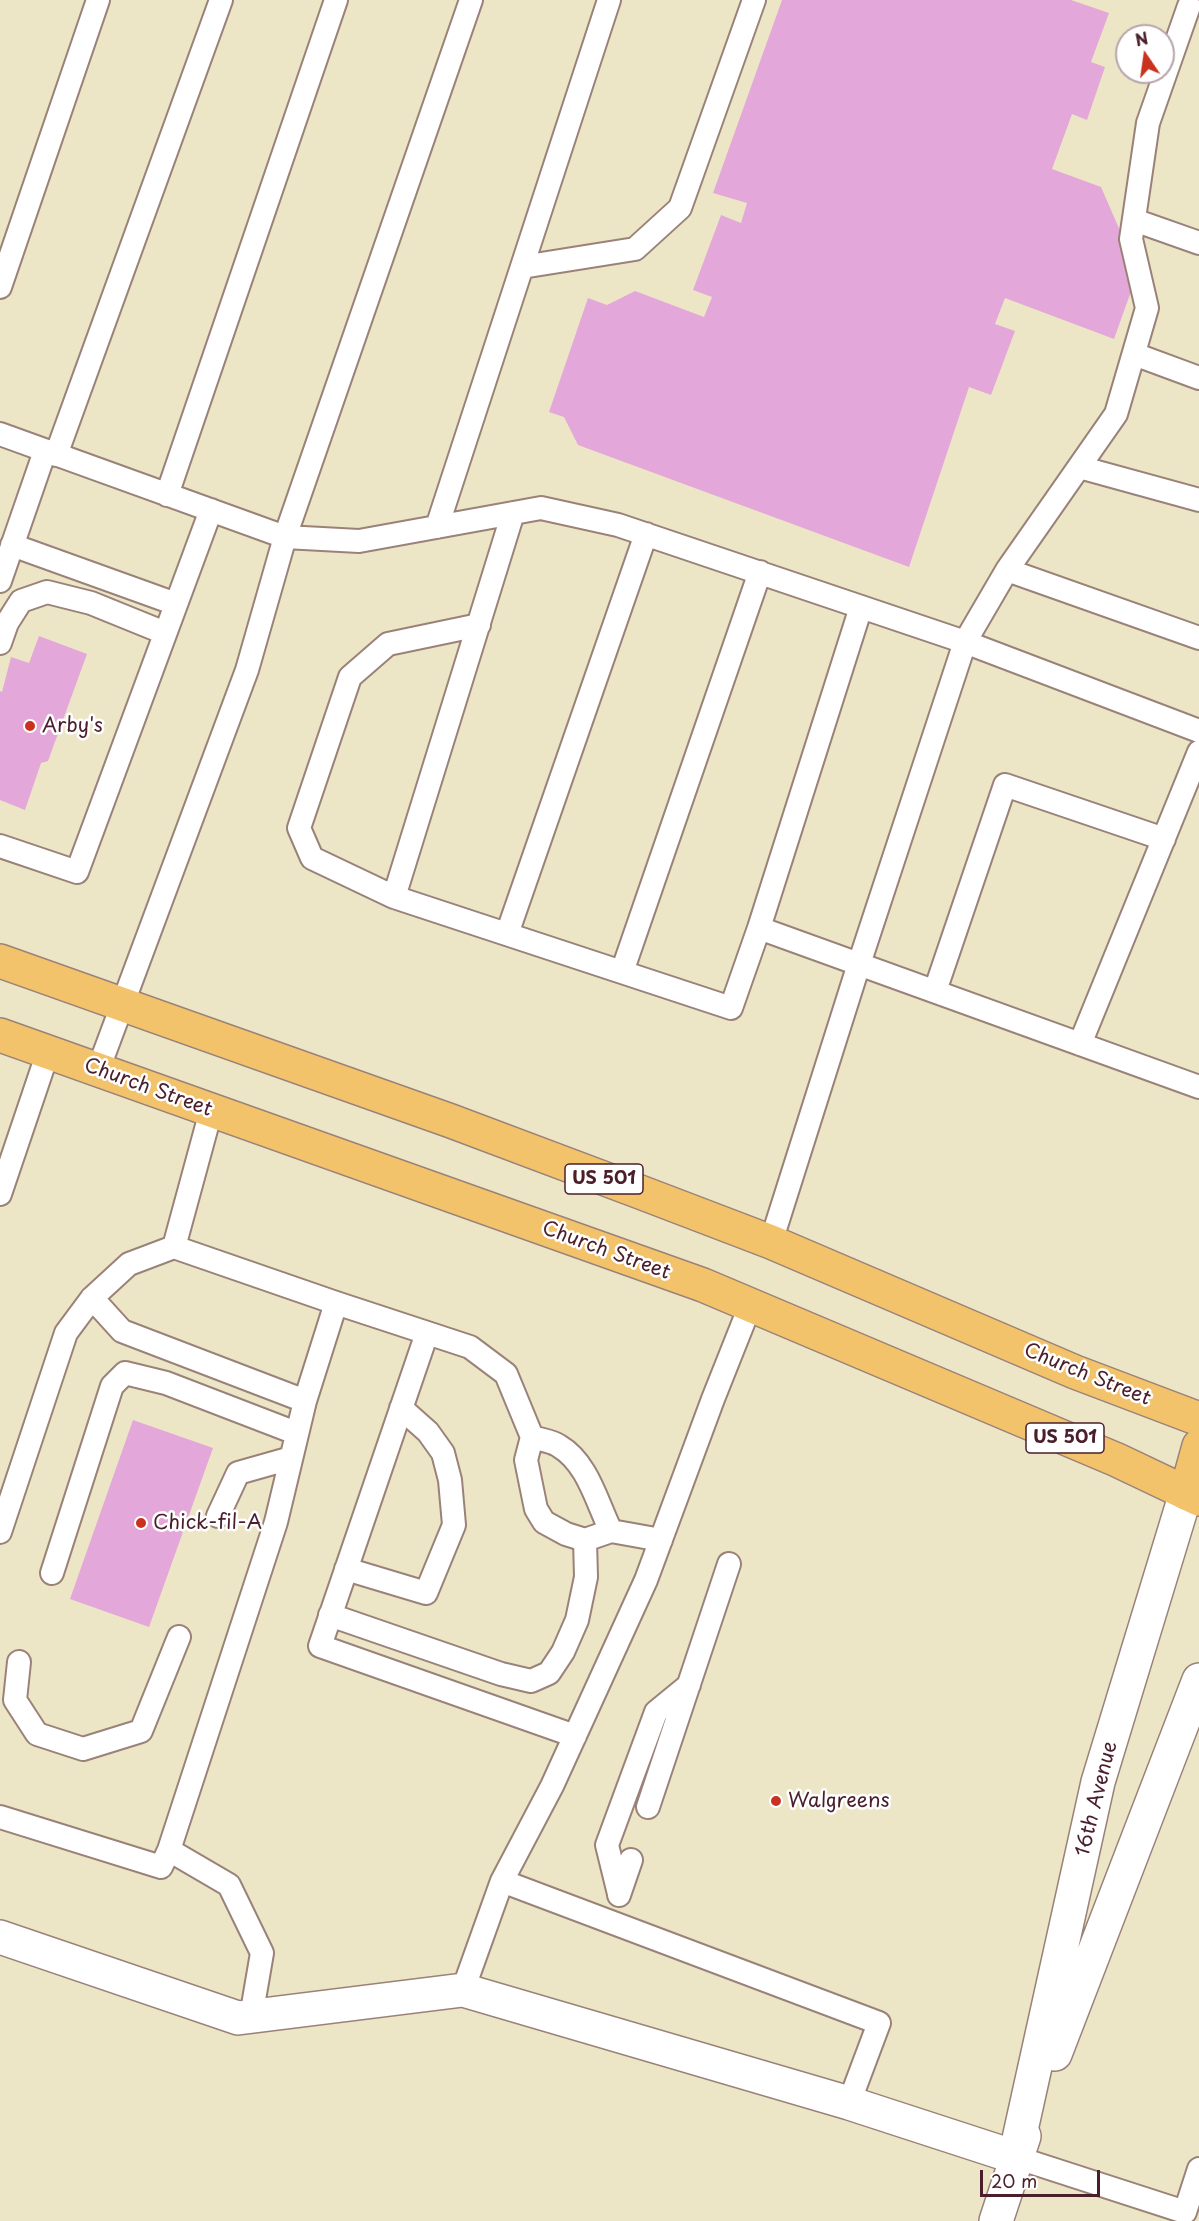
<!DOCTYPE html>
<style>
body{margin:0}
#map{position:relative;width:1199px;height:2221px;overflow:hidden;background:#ece6c7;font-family:"Playpen Sans",sans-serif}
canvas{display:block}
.north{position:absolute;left:1115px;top:24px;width:60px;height:60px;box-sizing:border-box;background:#fff;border:2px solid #b7a5aa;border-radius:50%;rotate:347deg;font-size:16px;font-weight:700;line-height:24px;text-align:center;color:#4a1f2b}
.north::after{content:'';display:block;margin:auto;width:21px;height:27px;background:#c8321e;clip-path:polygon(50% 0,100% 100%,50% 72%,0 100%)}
.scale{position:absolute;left:980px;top:2170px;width:120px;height:27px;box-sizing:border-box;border:3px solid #4a1f2b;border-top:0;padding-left:8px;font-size:18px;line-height:21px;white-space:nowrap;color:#4a1f2b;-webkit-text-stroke:4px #fff;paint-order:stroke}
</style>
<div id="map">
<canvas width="1199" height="2221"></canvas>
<div class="north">N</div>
<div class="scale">20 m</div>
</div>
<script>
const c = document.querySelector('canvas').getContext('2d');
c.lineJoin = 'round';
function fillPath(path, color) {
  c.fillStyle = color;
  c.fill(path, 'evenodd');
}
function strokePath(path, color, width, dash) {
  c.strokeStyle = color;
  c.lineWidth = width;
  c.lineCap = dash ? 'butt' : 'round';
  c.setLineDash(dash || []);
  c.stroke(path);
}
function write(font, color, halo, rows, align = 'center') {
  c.font = font + ' "Playpen Sans",sans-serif';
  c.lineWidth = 5;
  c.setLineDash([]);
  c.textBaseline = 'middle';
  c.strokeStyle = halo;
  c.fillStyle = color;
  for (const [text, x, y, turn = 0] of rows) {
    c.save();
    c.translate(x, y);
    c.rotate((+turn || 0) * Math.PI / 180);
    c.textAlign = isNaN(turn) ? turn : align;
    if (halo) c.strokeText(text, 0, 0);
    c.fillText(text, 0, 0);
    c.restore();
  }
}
fillPath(new Path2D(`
 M 782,0 L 1071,0 L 1109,13 L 1091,62 L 1105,67 L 1087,120 L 1072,114 L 1052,169 L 1101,187 L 1138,272 L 1114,339 L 1005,298 L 995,324 L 1015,331 L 991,395 L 969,387 L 909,567 L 578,445 L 564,417 L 549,412 L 588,298 L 607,305 L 635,291 L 704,317 L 712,297 L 693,290 L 721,215 L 741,223 L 747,203 L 713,193 Z
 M 39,636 L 87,654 L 48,761 L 41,763 L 25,810 L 0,800 L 0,691 L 2,692 L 11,657 L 29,663 Z
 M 133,1420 L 213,1448 L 149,1627 L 70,1599 Z`), '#e3a8d9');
const service = new Path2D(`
 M 1134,220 L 1199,243
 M 522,267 L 635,249 L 680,208 L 754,0
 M 0,287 L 98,0
 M 1134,354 L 1199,378
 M 0,434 L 285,537 L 359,541 L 541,508 L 618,525 L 965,642 L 1199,731
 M 56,455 L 221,0
 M 1079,467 L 1199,500
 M 167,495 L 336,0
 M 513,513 L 394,897 L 731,1008 L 759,928 L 1199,1087
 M 437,527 L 609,0
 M 12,545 L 176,604
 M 1007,570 L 1199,638
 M 0,581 L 45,451
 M 0,643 L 7,623 L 21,601 L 47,592 L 91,603 L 165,633
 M 0,846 L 77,872 L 211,510
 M 394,897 L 312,858 L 299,828 L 350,677 L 388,644 L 479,625
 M 759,928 L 861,607
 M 507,934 L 646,534
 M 622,972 L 760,572
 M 935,991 L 1005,785 L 1164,839
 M 1080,1044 L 1199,752
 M 98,1070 L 247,670 L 285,537 L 471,0
 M 0,1194 L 48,1052
 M 771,1242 L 859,964 L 965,642 L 1007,570 L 1116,414 L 1147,308 L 1131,239 L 1148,123 L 1189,6
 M 174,1247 L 336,1303 L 470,1347 L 506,1374 L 532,1437 L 526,1460 L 536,1509 L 544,1522 L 566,1534 L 585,1540 L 611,1531 C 597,1503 588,1463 559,1446 C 552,1441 541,1440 532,1437
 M 92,1298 L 122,1331 L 305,1401
 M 427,1333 L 320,1646 L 575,1736
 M 218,1516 L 238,1473 L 291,1458
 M 611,1531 L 661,1540
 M 0,1532 L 66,1333 L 92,1298 L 129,1264 L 174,1247 L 211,1111
 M 346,1569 L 426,1593 L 454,1525 L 450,1480 L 443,1453 L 428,1432 L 401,1408
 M 52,1573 L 112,1386 L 125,1373 L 166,1383 L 296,1433
 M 330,1615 L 501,1674 L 531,1681 L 549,1673 L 563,1652 L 577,1620 L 586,1577 L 585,1540
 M 19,1662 L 15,1700 L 37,1734 L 83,1749 L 141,1731 L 179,1637
 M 648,1807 L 729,1564
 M 0,1817 L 161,1867 L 169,1850 L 276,1522 L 305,1401 L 336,1303
 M 169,1850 L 229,1885 L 262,1953 L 251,2017
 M 502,1881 L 879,2023 L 849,2103
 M 619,1894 L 607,1845 L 656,1712 L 689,1685
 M 619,1895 L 631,1860
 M 463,1990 L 502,1881 L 552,1786 L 646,1580 L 713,1399 L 750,1306
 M 1015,2157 L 1185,2212 L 1199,2169`);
const minor = new Path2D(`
 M 0,1937 L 238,2018 L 463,1990 L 849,2103 L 1015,2157`);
const tertiary = new Path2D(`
 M 1055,2054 L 1199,1680
 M 1015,2157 L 1098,1782 L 1186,1493
 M 996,2221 L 1024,2136`);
const primary = new Path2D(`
 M 1186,1493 L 1199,1446`);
const trunk = new Path2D(`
 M 0,961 L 451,1121 L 640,1192 L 771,1242 L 1075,1372 L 1199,1419
 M 0,1035 L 703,1285 L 1117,1460 L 1199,1499`);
strokePath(service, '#9b8279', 26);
strokePath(minor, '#9b8279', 36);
strokePath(tertiary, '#9b8279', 36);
strokePath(primary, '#9b8279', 36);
strokePath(trunk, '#9b8279', 36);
strokePath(service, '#fff', 22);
strokePath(minor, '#fff', 33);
strokePath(tertiary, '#fff', 33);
strokePath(primary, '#f2c36a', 33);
strokePath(trunk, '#f2c36a', 33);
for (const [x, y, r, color] of [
 [30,726,6,"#c8321e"],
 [141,1523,6,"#c8321e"],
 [776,1801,6,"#c8321e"]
]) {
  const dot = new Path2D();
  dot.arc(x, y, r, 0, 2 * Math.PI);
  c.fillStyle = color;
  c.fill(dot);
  strokePath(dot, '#fff', 2);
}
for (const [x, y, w] of [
 [604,1179,78],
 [1065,1438,78]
]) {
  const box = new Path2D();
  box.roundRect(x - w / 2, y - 15, w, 30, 4.5);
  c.fillStyle = '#fff';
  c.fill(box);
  strokePath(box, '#4a1f2b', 1.5);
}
write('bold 18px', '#4a1f2b', null, [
 ["US 501",604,1179],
 ["US 501",1065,1438]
]);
write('20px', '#4a1f2b', '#fff', [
 ["Arby's",42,726],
 ["Chick-fil-A",153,1523],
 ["Walgreens",788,1801]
], 'left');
write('20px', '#4a1f2b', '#fff', [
 ["Church Street",148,1088,20],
 ["Church Street",606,1251,20],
 ["Church Street",1087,1375,22],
 ["16th Avenue",1097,1799,-76]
]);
</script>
